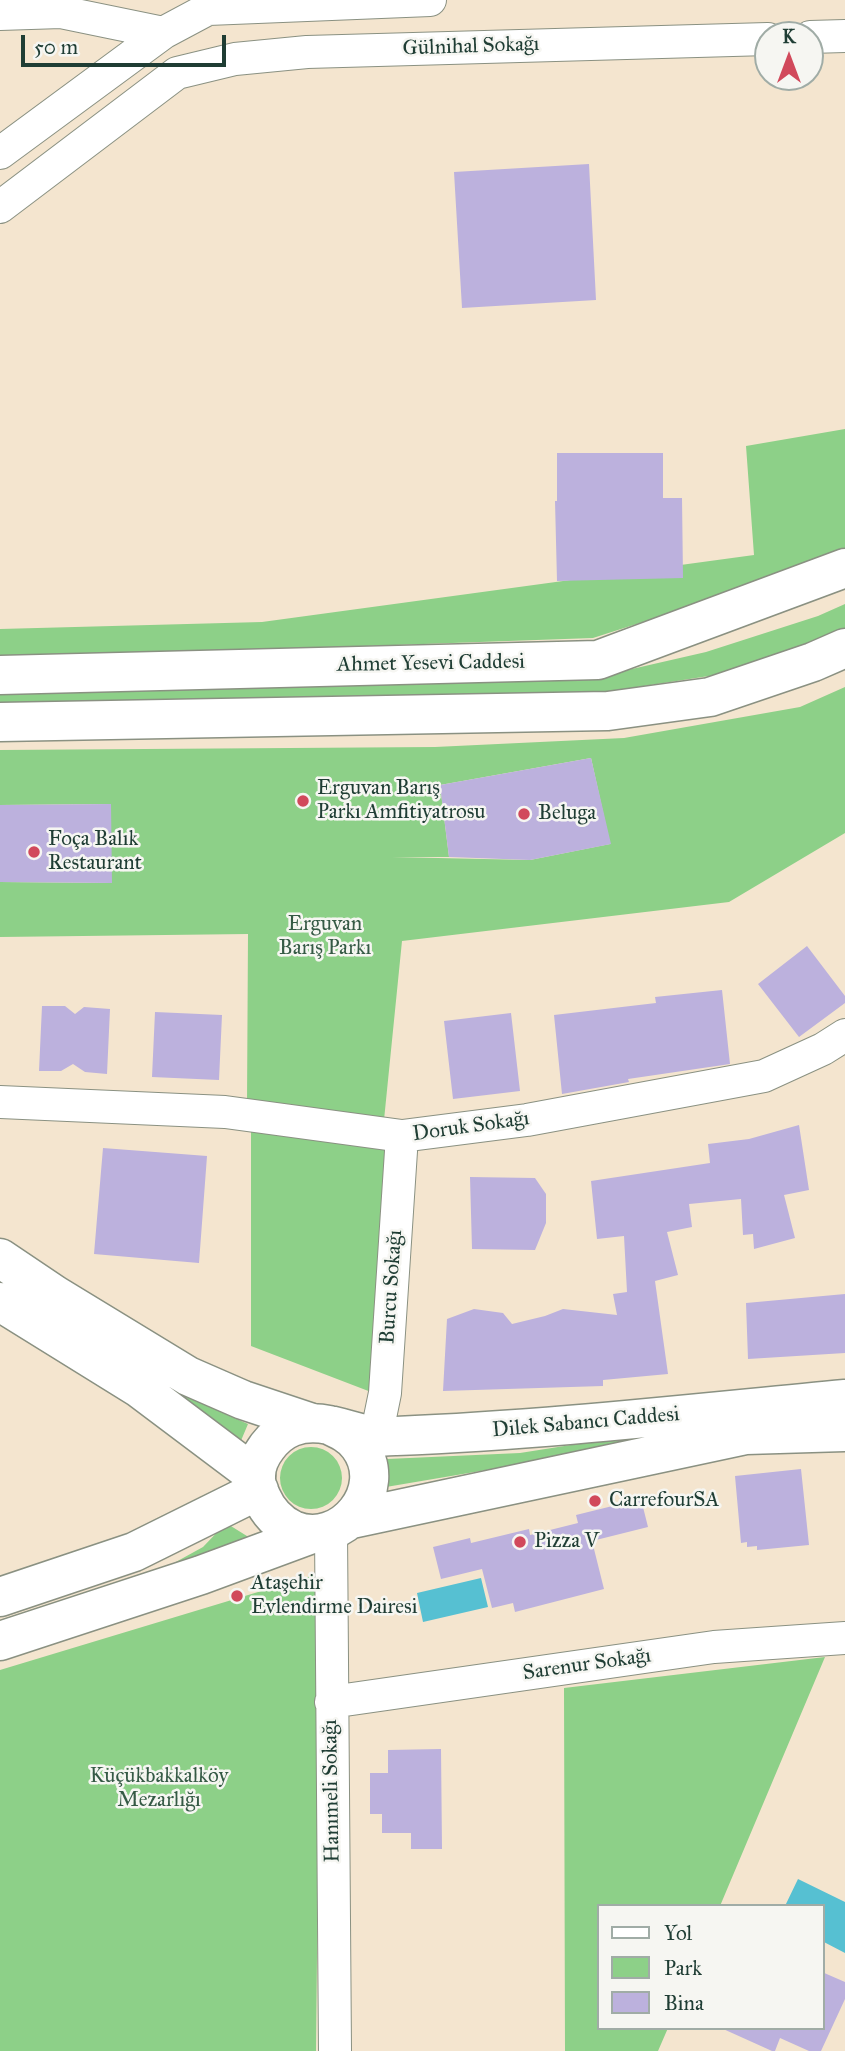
<!DOCTYPE html>
<meta charset="utf-8">
<style>
body{margin:0}
#map{position:relative;width:845px;height:2051px;overflow:hidden;background:#f4e5cf;font-family:"IM FELL Great Primer",serif}
canvas{display:block}
.legend{position:absolute;left:597px;top:1904px;width:228px;height:126px;box-sizing:border-box;background:#f6f6f2;border:2px solid #a0aca6;margin:0;padding:9px 12px;list-style:none;font-size:21px;color:#1f3d34}
.legend li{display:flex;align-items:center;gap:14px;height:35px}
.legend b{width:35px;border:2px solid #a0aca6}
.north{position:absolute;left:754px;top:21px;width:70px;height:70px;box-sizing:border-box;background:#f6f6f2;border:2px solid #a0aca6;border-radius:50%;rotate:0deg;font-size:19px;font-weight:700;line-height:28px;text-align:center;color:#1f3d34}
.north::after{content:'';display:block;margin:auto;width:24px;height:32px;background:#d1495b;clip-path:polygon(50% 0,100% 100%,50% 72%,0 100%)}
.scale{position:absolute;left:21px;top:35px;width:205px;height:32px;box-sizing:border-box;border:4px solid #1f3d34;border-top:0;padding-left:9px;font-size:21px;line-height:24px;white-space:nowrap;color:#1f3d34;-webkit-text-stroke:5px #f6f6f2;paint-order:stroke}
</style>
<div id="map">
<canvas width="845" height="2051"></canvas>
<ul class="legend">
<li><b style="height:9px;background:#fff"></b>Yol</li>
<li><b style="height:19px;background:#8dd088"></b>Park</li>
<li><b style="height:19px;background:#bcb1dd"></b>Bina</li>
</ul>
<div class="north">K</div>
<div class="scale">50 m</div>
</div>
<script>
const c = document.querySelector('canvas').getContext('2d');
c.lineJoin = 'round';
function fillPath(path, color) {
  c.fillStyle = color;
  c.fill(path, 'evenodd');
}
function strokePath(path, color, width, dash) {
  c.strokeStyle = color;
  c.lineWidth = width;
  c.lineCap = dash ? 'butt' : 'round';
  c.setLineDash(dash || []);
  c.stroke(path);
}
function write(font, color, halo, rows, align = 'center') {
  c.font = font + ' "IM FELL Great Primer",serif';
  c.lineWidth = 5;
  c.setLineDash([]);
  c.textBaseline = 'middle';
  c.strokeStyle = halo;
  c.fillStyle = color;
  for (const [text, x, y, turn = 0] of rows) {
    c.save();
    c.translate(x, y);
    c.rotate((+turn || 0) * Math.PI / 180);
    c.textAlign = isNaN(turn) ? turn : align;
    if (halo) c.strokeText(text, 0, 0);
    c.fillText(text, 0, 0);
    c.restore();
  }
}
fillPath(new Path2D(`
 M 845,429 L 845,557 L 593,638 L 0,659 L 0,629 L 262,622 L 754,555 L 746,446 Z
 M 845,604 L 845,631 L 722,674 L 605,692 L 0,706 L 0,689 L 597,677 L 706,652 L 818,616 Z
 M 845,687 L 845,833 L 729,902 L 402,941 L 384,1120 L 247,1103 L 248,934 L 0,937 L 0,882 L 111,883 L 111,804 L 0,805 L 0,750 L 435,747 L 624,738 L 800,707 ZM 591,758 L 610,844 L 530,860 L 392,857 L 449,857 L 440,785 Z
 M 251,1127 L 395,1141 L 371,1392 L 251,1346 Z
 M 0,1276 C 79,1330 160,1387 248,1424 L 240,1443 L 0,1289 Z
 M 723,1421 L 723,1430 L 386,1487 L 387,1459 L 520,1453 Z
 M280 1478a31 31 0 1 1 62 0a31 31 0 1 1-62 0Z
 M 226,1523 L 263,1546 L 0,1629 L 0,1620 L 174,1563 L 203,1547 Z
 M 321,1573 L 316,2051 L 0,2051 L 0,1670 Z
 M 825,1657 L 720,1906 L 598,1906 L 598,2028 L 668,2028 L 658,2051 L 565,2051 L 564,1688 Z`), '#8dd088');
fillPath(new Path2D(`
 M 481,1578 L 488,1607 L 423,1622 L 417,1593 Z
 M 798,1879 L 845,1902 L 845,1953 L 822,1941 L 822,1906 L 785,1906 Z`), '#56c0d2');
fillPath(new Path2D(`
 M 589,164 L 596,300 L 462,308 L 454,172 Z
 M 557,453 L 663,453 L 663,498 L 682,498 L 683,578 L 557,581 L 555,501 L 557,501 Z
 M 591,758 L 611,844 L 530,860 L 449,857 L 440,785 Z
 M 111,804 L 112,883 L 0,882 L 0,805 Z
 M 807,946 L 845,996 L 845,1003 L 799,1037 L 758,984 Z
 M 722,990 L 730,1064 L 628,1079 L 629,1082 L 562,1094 L 554,1015 L 656,1003 L 655,997 Z
 M 42,1006 L 65,1006 L 75,1014 L 84,1007 L 110,1009 L 107,1074 L 85,1072 L 73,1064 L 61,1071 L 39,1071 Z
 M 155,1012 L 222,1015 L 219,1080 L 152,1077 Z
 M 511,1013 L 520,1091 L 453,1099 L 444,1021 Z
 M 799,1125 L 809,1190 L 784,1195 L 795,1238 L 754,1249 L 753,1234 L 743,1235 L 741,1199 L 689,1204 L 692,1227 L 667,1232 L 678,1275 L 655,1281 L 668,1374 L 603,1380 L 603,1386 L 443,1391 L 447,1319 L 474,1309 L 503,1313 L 512,1324 L 545,1316 L 563,1309 L 617,1315 L 613,1294 L 627,1292 L 624,1236 L 597,1239 L 591,1181 L 710,1163 L 708,1144 L 749,1139 Z
 M 103,1148 L 207,1156 L 199,1263 L 94,1254 Z
 M 470,1177 L 535,1178 L 546,1194 L 546,1223 L 535,1250 L 472,1249 Z
 M 845,1294 L 845,1353 L 748,1359 L 746,1303 Z
 M 801,1469 L 809,1545 L 757,1550 L 757,1546 L 747,1547 L 747,1542 L 741,1543 L 735,1476 Z
 M 641,1499 L 648,1527 L 592,1541 L 604,1589 L 515,1612 L 513,1603 L 492,1608 L 482,1569 L 441,1579 L 433,1547 L 470,1538 L 471,1543 L 529,1529 L 530,1535 L 578,1523 L 576,1515 Z
 M 441,1749 L 442,1849 L 411,1849 L 411,1833 L 382,1833 L 382,1814 L 370,1814 L 370,1773 L 388,1773 L 388,1750 Z
 M 822,1972 L 845,1982 L 845,1999 L 821,2051 L 809,2051 L 780,2038 L 775,2051 L 772,2051 L 721,2028 L 822,2028 Z`), '#bcb1dd');
const minor = new Path2D(`
 M 0,14 L 61,12 L 163,33
 M 810,37 L 845,36
 M 0,153 L 163,33 L 208,9 L 430,0
 M 0,207 L 177,73 L 235,59 L 307,52 L 768,39
 M 0,1102 L 225,1112 L 402,1136 L 527,1120 L 764,1076 L 823,1049 L 845,1035
 M 376,1437 L 385,1393 L 402,1136
 M 331,1531 L 335,2051
 M 331,1702 L 714,1647 L 845,1638`);
const tertiary = new Path2D(`
 M 0,1258 L 55,1295 L 188,1376 L 243,1400 L 309,1422
 M 0,1302 L 139,1388 L 256,1476`);
const secondary = new Path2D(`
 M 329,1425 C 340,1430 351,1435 359,1446 C 391,1489 342,1550 293,1530 C 278,1523 268,1512 261,1496 C 259,1491 255,1482 256,1476 C 256,1456 274,1434 292,1427 C 320,1416 347,1432 375,1436 C 381,1437 389,1436 396,1436 C 546,1430 695,1413 845,1399
 M 352,1519 L 746,1435 L 845,1432
 M 0,1597 L 134,1552 L 259,1490
 M 0,1641 L 201,1575 L 312,1534`);
const primary = new Path2D(`
 M 0,675 L 598,660 L 845,568
 M 0,722 L 608,711 L 710,697 L 813,662 L 845,648`);
strokePath(minor, '#8a9182', 34);
strokePath(tertiary, '#8a9182', 41);
strokePath(secondary, '#8a9182', 41);
strokePath(primary, '#8a9182', 41);
strokePath(minor, '#fff', 32);
strokePath(tertiary, '#fff', 38);
strokePath(secondary, '#fff', 38);
strokePath(primary, '#fff', 38);
for (const [x, y, r, color] of [
 [303,801,7,"#d1495b"],
 [524,814,7,"#d1495b"],
 [34,852,7,"#d1495b"],
 [595,1501,7,"#d1495b"],
 [520,1542,7,"#d1495b"],
 [237,1596,7,"#d1495b"]
]) {
  const dot = new Path2D();
  dot.arc(x, y, r, 0, 2 * Math.PI);
  c.fillStyle = color;
  c.fill(dot);
  strokePath(dot, '#f6f6f2', 2.5);
}
write('21px', '#1f3d34', '#f6f6f2', [
 ["Gülnihal Sokağı",471,47,-2],
 ["Ahmet Yesevi Caddesi",431,664,-1],
 ["Doruk Sokağı",471,1127,-8],
 ["Burcu Sokağı",392,1287,-86],
 ["Dilek Sabancı Caddesi",586,1423,-5],
 ["Sarenur Sokağı",587,1665,-8],
 ["Hanımeli Sokağı",332,1791,-91]
]);
write('21px', '#1f3d34', '#f6f6f2', [
 ["Erguvan Barış",317,789],
 ["Parkı Amfitiyatrosu",317,813],
 ["Beluga",538,814],
 ["Foça Balık",48,840],
 ["Restaurant",48,864],
 ["CarrefourSA",609,1501],
 ["Pizza V",534,1542],
 ["Ataşehir",251,1584],
 ["Evlendirme Dairesi",251,1608]
], 'left');
write('21px', '#355a45', '#f6f6f2', [
 ["Erguvan",325,925],
 ["Barış Parkı",325,949],
 ["Küçükbakkalköy",159,1777],
 ["Mezarlığı",159,1801]
]);
</script>
